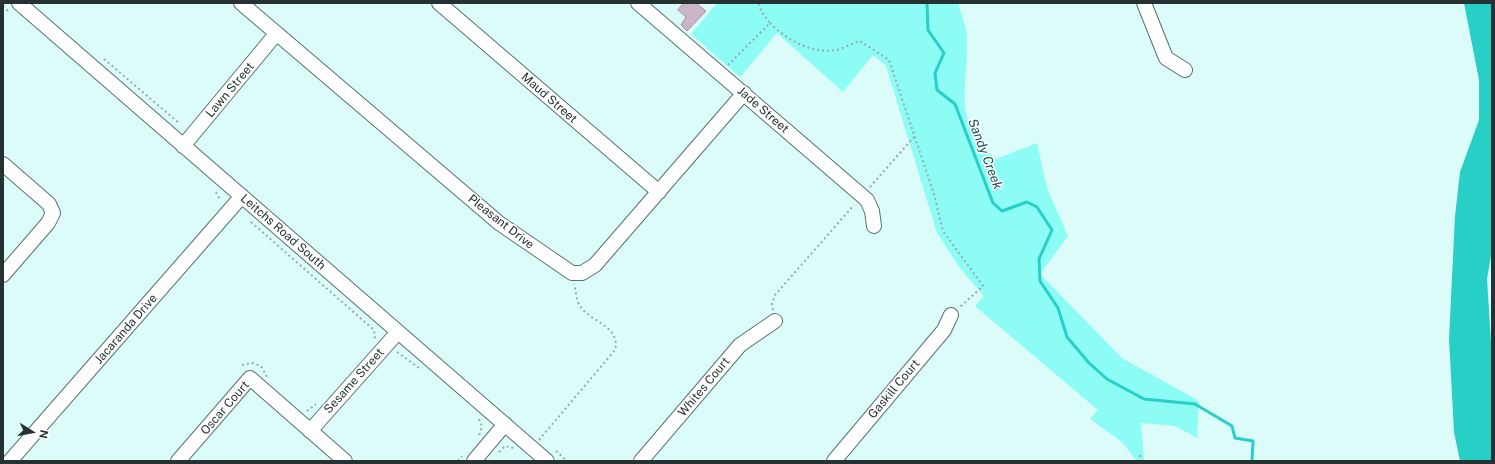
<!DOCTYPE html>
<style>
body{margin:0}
#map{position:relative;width:1495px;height:464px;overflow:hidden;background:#dcfcf9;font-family:"Public Sans",sans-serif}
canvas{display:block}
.frame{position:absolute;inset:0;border:4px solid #253231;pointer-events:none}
.north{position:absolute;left:12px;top:412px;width:40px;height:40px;-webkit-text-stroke:3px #fff;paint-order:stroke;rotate:101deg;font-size:11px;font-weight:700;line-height:16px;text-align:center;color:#253231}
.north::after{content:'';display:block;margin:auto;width:14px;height:18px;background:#253231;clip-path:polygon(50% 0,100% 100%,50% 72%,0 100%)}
</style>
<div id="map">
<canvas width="1495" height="464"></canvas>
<div class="frame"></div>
<div class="north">N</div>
</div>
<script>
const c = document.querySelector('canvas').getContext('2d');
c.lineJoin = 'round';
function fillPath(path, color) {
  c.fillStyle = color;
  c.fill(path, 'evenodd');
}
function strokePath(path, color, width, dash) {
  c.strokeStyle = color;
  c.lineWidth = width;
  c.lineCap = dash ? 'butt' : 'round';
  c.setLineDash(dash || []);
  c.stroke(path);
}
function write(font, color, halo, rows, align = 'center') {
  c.font = font + ' "Public Sans",sans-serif';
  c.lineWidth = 3;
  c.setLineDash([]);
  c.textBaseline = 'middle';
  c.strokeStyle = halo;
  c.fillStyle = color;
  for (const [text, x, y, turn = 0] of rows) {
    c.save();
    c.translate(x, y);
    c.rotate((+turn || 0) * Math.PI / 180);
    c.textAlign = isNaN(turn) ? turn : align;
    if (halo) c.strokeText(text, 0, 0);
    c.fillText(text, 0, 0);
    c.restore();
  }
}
fillPath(new Path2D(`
 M 717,3 L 958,3 C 961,14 967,27 967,39 C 968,92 951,118 996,159 L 1037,143 L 1047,188 L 1068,236 L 1040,274 L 1122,358 L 1199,401 L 1197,438 L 1175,426 L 1141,423 L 1144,461 L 1137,461 L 1122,442 L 1090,419 L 1098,410 L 975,306 L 984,296 L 960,268 L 937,233 L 886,66 L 873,55 L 843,92 L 777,33 L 740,77 L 691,34 Z`), '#8cfcf5');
fillPath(new Path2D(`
 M 1464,3 L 1492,3 L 1492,250 L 1487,279 L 1492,358 L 1492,461 L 1460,461 L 1454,432 L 1449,339 L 1455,216 L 1460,172 L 1479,120 L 1479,80 Z`), '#28cfc7');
strokePath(new Path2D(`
 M 927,3 L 928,30 L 944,53 L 935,73 L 937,90 L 955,104 L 993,203 L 1002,211 L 1027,202 L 1037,207 L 1052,230 L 1039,259 L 1040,281 L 1058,308 L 1067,337 L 1089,363 L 1107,379 L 1144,399 L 1195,404 L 1232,426 L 1235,438 L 1253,441 L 1252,461`), '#28cfc7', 3);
const building = new Path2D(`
 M 684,3 L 696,3 L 706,11 L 687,31 L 681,25 L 686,17 L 678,10 Z`);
fillPath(building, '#cbb6c7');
strokePath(building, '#a28e9f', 1);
const minor = new Path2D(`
 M 19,3 L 547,461
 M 241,3 L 499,223 L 572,273 L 582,273 L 595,265 L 744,93
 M 439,3 L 659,192
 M 638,3 L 867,200 L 872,211 L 874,226
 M 1144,3 L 1166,58 L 1185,70
 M 183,146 L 276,34
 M 3,164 L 49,204 L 53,213 L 48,223 L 3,275
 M 310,431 L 398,332
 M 10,461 L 242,196
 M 178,461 L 250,378 L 345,461
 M 474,461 L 505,424
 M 641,461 L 740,345 L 775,321
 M 834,461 L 944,330 L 951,315`);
strokePath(minor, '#557270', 16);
strokePath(new Path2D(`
 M 3,6 L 9,12
 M 770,23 C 787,40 811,54 837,50 C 845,48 852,43 860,41 L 889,60 L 934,194 L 943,231 L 983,286 L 959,308
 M 104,59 L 179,123
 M 728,65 L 770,23 L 761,11 L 759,3
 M 870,187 L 914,137
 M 216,192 L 220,200
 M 251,222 L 374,330 L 375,339
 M 773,310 L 772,304 L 775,295 L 854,205
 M 397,352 L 419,368
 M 242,365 L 252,363 L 261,366 L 267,377
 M 307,411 L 316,404
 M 479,419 L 482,426 L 479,436
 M 539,440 L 615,350 C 621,326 590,322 580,306 C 576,300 576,290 574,284
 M 556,451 L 567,461
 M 499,452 L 505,446 L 513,448
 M 1140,455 L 1141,461
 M 458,461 L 462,456`), '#94acaa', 2, [2, 3]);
strokePath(minor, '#fff', 14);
write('12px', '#253231', '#fff', [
 ["Lawn Street",230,90,-50],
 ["Maud Street",549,98,41],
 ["Jade Street",763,110,41],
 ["Pleasant Drive",501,222,38],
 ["Leitchs Road South",283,232,41],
 ["Jacaranda Drive",126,329,-49],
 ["Sesame Street",354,381,-48],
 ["Whites Court",704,387,-50],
 ["Gaskill Court",894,389,-50],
 ["Oscar Court",225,408,-49]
]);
write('italic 13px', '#125451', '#fff', [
 ["Sandy Creek",985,154,69]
]);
</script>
